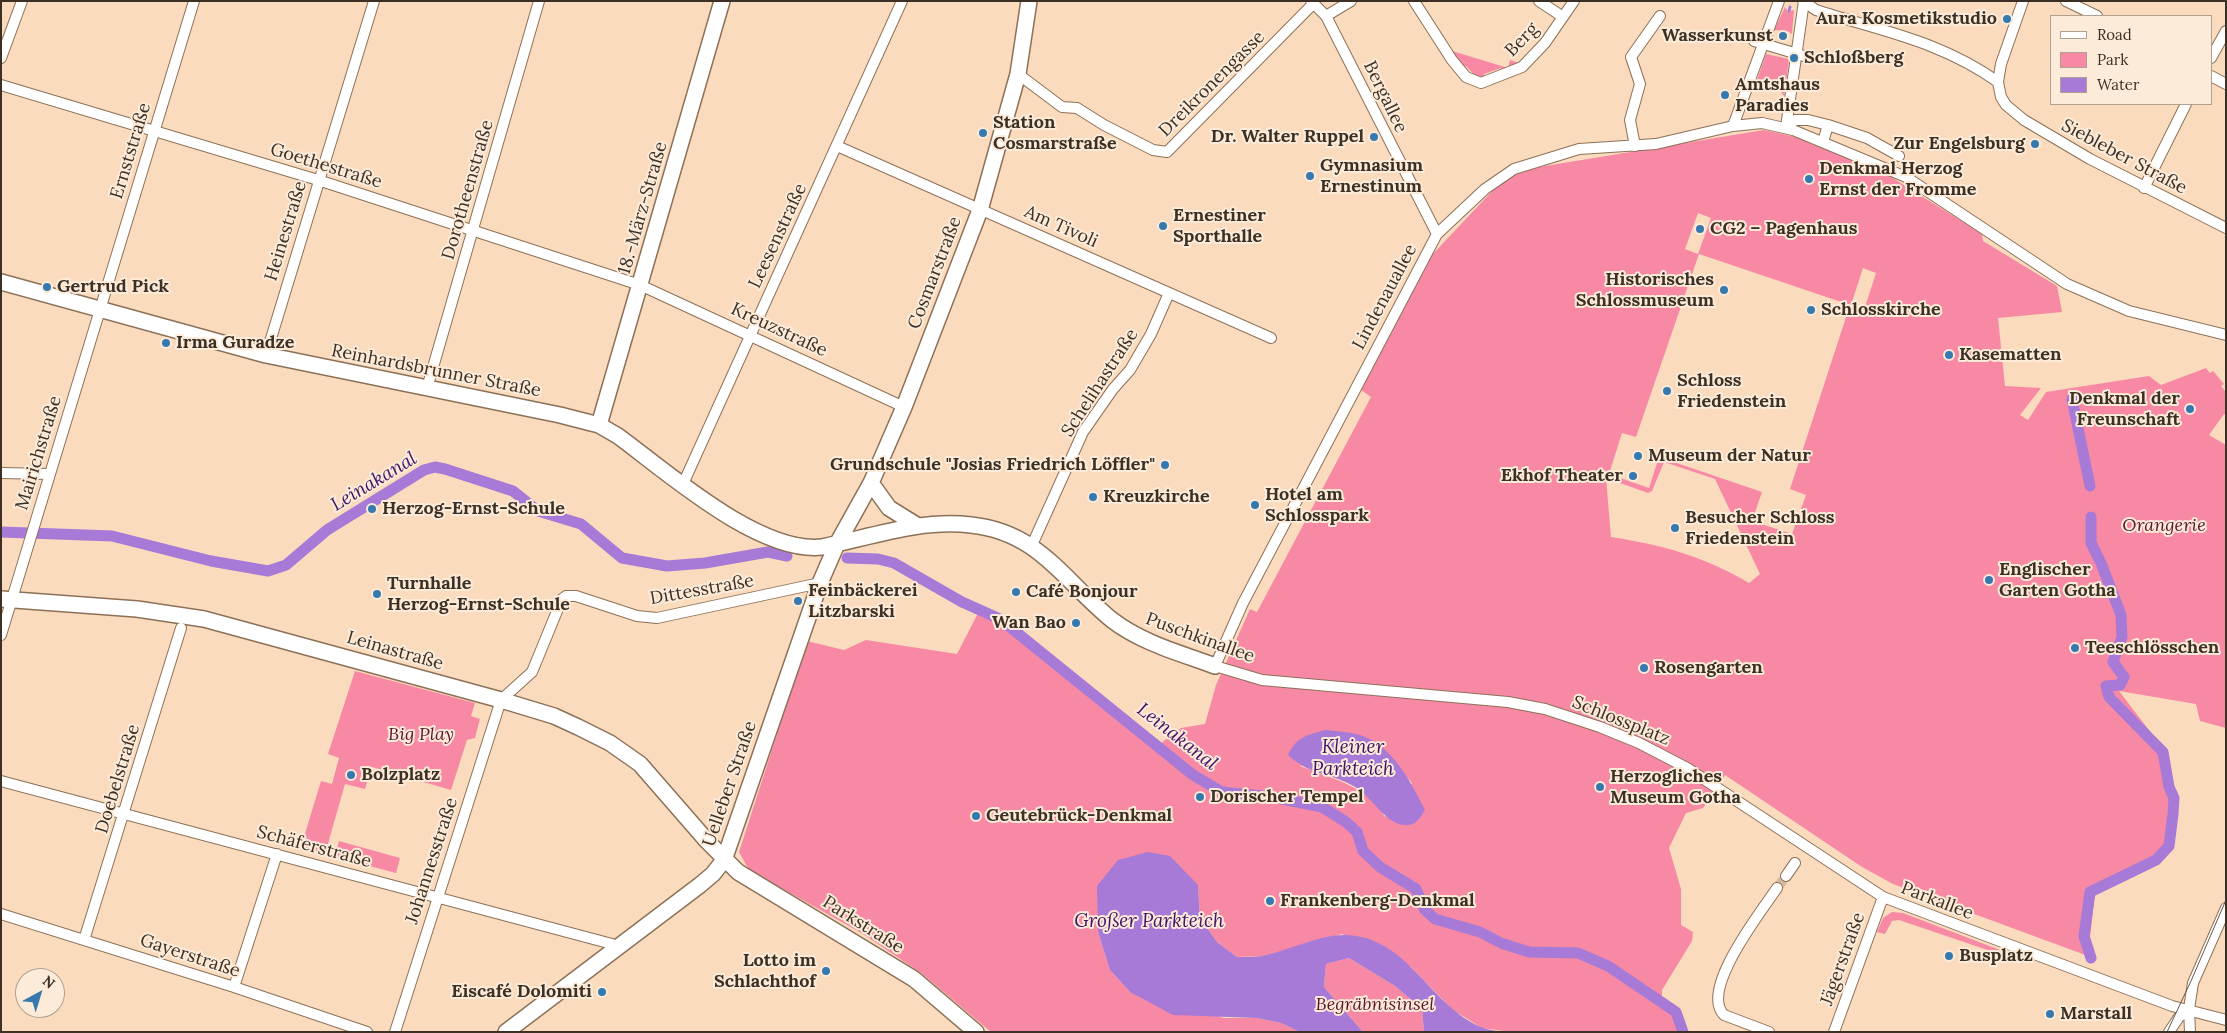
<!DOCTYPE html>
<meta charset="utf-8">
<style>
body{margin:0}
#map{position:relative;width:2227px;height:1033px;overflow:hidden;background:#fadbbe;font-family:Lora,serif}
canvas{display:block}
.frame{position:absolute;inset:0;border:2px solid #3c3025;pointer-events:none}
.legend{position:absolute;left:2050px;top:15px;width:162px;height:90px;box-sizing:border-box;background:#fdebd9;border:1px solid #b0a091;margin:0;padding:6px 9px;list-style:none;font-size:15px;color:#3c3025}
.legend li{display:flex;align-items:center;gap:10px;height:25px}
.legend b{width:25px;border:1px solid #b0a091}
.north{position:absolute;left:15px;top:968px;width:50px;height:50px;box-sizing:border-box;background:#fdebd9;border:1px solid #b0a091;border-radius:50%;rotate:39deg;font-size:14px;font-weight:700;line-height:20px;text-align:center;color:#3c3025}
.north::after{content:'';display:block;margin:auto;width:18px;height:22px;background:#3579ae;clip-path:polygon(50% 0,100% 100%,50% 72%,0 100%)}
</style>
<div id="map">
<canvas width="2227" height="1033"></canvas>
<div class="frame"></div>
<ul class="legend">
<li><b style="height:6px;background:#fff"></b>Road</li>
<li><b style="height:14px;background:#f889a4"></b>Park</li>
<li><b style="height:14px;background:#a77ad7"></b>Water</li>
</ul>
<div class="north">N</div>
</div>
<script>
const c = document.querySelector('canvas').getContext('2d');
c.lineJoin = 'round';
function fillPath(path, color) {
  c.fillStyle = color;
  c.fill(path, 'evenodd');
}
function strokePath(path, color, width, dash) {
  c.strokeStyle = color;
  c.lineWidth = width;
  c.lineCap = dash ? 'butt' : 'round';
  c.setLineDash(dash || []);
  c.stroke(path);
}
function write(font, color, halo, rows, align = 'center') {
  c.font = font + ' Lora,serif';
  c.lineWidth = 4;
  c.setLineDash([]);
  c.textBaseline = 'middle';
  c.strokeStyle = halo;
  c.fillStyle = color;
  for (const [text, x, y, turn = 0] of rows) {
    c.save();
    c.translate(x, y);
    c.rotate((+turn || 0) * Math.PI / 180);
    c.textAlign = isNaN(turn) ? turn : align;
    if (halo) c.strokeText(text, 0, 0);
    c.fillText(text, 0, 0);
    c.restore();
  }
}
fillPath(new Path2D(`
 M 1785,7 L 1788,12 L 1794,10 L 1792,34 L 1787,31 L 1774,30 Z
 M 1449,50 L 1508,68 L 1510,60 L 1519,63 L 1503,72 L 1501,68 L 1484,74 L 1485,77 L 1478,79 L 1466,66 L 1463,68 Z
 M 1766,54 L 1789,59 L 1784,96 L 1776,85 L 1766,83 L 1754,89 Z
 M 1764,130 L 1800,138 L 1880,170 L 1982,234 L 1983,241 L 2057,286 L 2062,312 L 1998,318 L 2005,386 L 2041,388 L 2020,415 L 2028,420 L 2046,392 L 2149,376 L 2161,385 L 2206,368 L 2210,373 L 2213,371 L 2224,384 L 2221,386 L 2226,392 L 2226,415 L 2224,414 L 2209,435 L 2226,445 L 2226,728 L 2200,721 L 2196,704 L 2119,691 L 2165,751 L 2176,796 L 2170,847 L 2157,862 L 2095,893 L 2088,956 L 1893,884 L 1862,867 L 1725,775 L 1703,808 L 1686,813 L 1669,848 L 1681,889 L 1681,925 L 1693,932 L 1692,941 L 1662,990 L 1662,998 L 1675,1009 L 1687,1032 L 1511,1032 L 1482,1028 L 1453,1010 L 1410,966 L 1342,934 L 1265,956 L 1237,957 L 1217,942 L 1200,918 L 1198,885 L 1098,932 L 1110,970 L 1130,992 L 1224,1018 L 1257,1018 L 1281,1023 L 1300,1032 L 991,1032 L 921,973 L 863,934 L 749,870 L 739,852 L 807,641 L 844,650 L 866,640 L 957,654 L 979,611 L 1024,642 L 1153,749 L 1181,728 L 1205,724 L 1216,685 L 1250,609 L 1257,612 L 1371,397 L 1361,390 L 1430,257 L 1496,187 L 1515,175 L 1533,168 ZM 1698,213 L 1711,218 L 1698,254 L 1685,249 ZM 1699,254 L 1850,305 L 1790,489 L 1806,495 L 1792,534 L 1752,521 L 1762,492 L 1659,457 L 1649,488 L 1609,474 L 1622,433 L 1636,437 ZM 1863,268 L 1876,273 L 1864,310 L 1851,305 ZM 1664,462 L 1715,479 L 1760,574 L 1749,583 C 1703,556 1663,545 1611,537 L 1606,478 L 1648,493 L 1652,491 ZM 1378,744 L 1412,783 L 1385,817 C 1367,785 1332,779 1300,766 Z
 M 355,671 L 475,703 L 471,716 L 480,719 L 475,738 L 467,740 L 451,790 L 372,767 L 365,789 L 345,784 L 325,854 L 301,847 L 321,781 L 332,784 L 339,758 L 328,754 Z
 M 339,841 L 400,858 L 396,873 L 335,857 Z
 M 1892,912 L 1903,913 L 2021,958 L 2020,961 L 1899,920 L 1892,921 L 1885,934 L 1877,932 L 1883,918 Z
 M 1349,958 L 1395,986 L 1422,1009 L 1424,1032 L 1363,1032 L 1324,987 L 1326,964 Z`), '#f889a4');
fillPath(new Path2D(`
 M 1325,730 C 1336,731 1349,732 1360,735 C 1392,745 1411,782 1425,810 C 1420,818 1416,826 1405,825 C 1387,825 1373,799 1357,788 C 1334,773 1310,776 1288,755 C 1297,736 1306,736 1325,730 Z
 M 1148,852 L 1170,856 L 1198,885 L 1200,918 L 1217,942 L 1237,957 C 1247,957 1258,957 1267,955 C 1296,948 1326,931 1356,936 C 1410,944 1433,1007 1481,1027 C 1489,1031 1502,1031 1511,1032 L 1424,1032 L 1422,1009 L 1395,986 L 1349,958 L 1326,964 L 1324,987 L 1363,1032 L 1300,1032 L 1281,1023 L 1257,1018 L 1173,1015 L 1130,992 L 1110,970 L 1098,932 L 1097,886 L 1118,860 Z`), '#a77ad7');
strokePath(new Path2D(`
 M 1789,11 L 1790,7`), '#a77ad7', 3);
strokePath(new Path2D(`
 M 2072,399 L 2090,486
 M 2091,517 L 2091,543 L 2101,563 L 2121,615 L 2122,637 L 2113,662 L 2124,677 L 2120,685 L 2106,686 L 2109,697 L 2163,752 L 2169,787 L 2174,798 L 2173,814 L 2169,846 L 2156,860 L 2090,892 L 2084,936 L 2091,958
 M 1,532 L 112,536 L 211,561 L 268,571 L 286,565 L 327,530 L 424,470 L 435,467 L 445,469 L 513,491 L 538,511 L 581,524 L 622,558 L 667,566 L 705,563 L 768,552 L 787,556
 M 847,558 L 878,559 L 894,563 L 962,602 L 1000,619 L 1193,775 L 1222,792 L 1272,797 L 1322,807 L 1346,822 L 1357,832 L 1363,851 L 1380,867 L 1416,889 L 1425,910 L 1435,919 L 1480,932 L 1501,943 L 1529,952 L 1578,953 L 1608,966 L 1676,1012 L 1683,1032`), '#a77ad7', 11);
strokePath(new Path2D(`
 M 1777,888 L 1786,876`), '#d4b99f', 10, [10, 5]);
const street = new Path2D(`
 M 1311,1 L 1326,16 L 1437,234
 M 1414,1 L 1452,60 L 1466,77 L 1481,83 L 1522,67 L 1545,43 L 1574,1
 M 1539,1 L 1563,17
 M 1803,1 L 1816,10 C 1881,31 1941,41 1998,82
 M 2023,1 L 2001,64 L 1998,82 L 2001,97 L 2006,105 L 2024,120 L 2090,159 L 2226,228
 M 2066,1 L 2097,16
 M 1326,16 L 1351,1
 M 1754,41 L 1804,56
 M 1,58 L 22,1
 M 2211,58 L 2226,31
 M 1018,74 L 1062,107 L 1077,108 L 1104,125 L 1153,150 L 1167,152 L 1314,3
 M 2211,76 L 2226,84
 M 1,85 L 318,180 L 640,285 L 904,407
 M 1828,125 L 1867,138 L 1899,156
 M 1733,126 L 1779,1
 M 1786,127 L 1804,1
 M 1786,127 L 1795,120 L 1808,120 L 1828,125 L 1823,142
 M 837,146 L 1271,338
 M 1635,146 L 1630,120 L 1640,84 L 1631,57 L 1660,16
 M 2144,188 L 2186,104
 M 2226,335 L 2129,311 L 2067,284 L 1906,177 L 1793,130 L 1762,123 L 1733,126 L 1656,144 L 1579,149 L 1514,169 L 1485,189 L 1437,234 L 1243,603 L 1215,666 L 1262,680 L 1508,702 L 1545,709 L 1600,727 L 1639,743 L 1687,768 L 1883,897 L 2172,1006 L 2226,1020
 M 266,355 L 374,1
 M 427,388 L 539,1
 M 1,473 L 48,474
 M 683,484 L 902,1
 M 1032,545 L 1083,432 L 1113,389 L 1130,370 L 1151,334 L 1169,293
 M 1,635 L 194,1
 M 1,781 L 612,944 L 617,948
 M 1786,876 L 1795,863
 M 1,914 L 234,987 L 367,1032
 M 84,940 L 181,628
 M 234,987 L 277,854
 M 395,1032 L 501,700 L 532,672 L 562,599 L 566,596 L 576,596 L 637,616 L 657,618 L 820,583
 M 1769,1032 L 1724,1015 C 1699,990 1761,912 1777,888
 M 1834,1032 L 1883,897
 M 2169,1032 L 2179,1017 L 2189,1009
 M 2190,1032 L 2189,1009 L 2193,983 L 2226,908`);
const secondary = new Path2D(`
 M 1,282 L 266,355 L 560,415 L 599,425 L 618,436 C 667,472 759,554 822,547 C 871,537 920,519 971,525 C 1039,532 1064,581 1112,620 C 1142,643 1180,653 1215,666
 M 599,425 L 722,1
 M 871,483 L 889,508 L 918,526
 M 1,599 L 137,609 L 204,619 L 501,700 L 554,716 L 578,727 L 610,743 L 640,764 L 707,841 L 738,872 L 914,979 L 976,1032
 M 506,1032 L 700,885 L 713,874 L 724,860 L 820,583 L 837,544 L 871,483 L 904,407 L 980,210 L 1018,74 L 1029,1`);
strokePath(street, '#8c7157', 12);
strokePath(secondary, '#8c7157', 18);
strokePath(street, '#fff', 10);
strokePath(secondary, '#fff', 15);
strokePath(new Path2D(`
 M 2167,1032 L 2191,981 L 2226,900`), '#665647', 1);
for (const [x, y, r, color] of [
 [2007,19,5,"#3579ae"],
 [1783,36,5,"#3579ae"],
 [1794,58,5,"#3579ae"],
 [1725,95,5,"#3579ae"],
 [983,133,5,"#3579ae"],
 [1374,137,5,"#3579ae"],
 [2035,144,5,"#3579ae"],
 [1310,176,5,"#3579ae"],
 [1809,179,5,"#3579ae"],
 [1163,226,5,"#3579ae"],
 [1700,229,5,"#3579ae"],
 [47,287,5,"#3579ae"],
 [1724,290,5,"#3579ae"],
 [1811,310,5,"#3579ae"],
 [166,343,5,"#3579ae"],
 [1949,355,5,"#3579ae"],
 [1667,391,5,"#3579ae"],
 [2190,409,5,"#3579ae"],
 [1638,456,5,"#3579ae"],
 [1165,465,5,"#3579ae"],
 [1633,476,5,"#3579ae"],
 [1093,497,5,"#3579ae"],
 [1255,505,5,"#3579ae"],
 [372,509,5,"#3579ae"],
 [1675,528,5,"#3579ae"],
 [1989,580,5,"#3579ae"],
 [1016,592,5,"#3579ae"],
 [377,594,5,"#3579ae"],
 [798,601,5,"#3579ae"],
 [1076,623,5,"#3579ae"],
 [2075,648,5,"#3579ae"],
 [1644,668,5,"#3579ae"],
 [351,775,5,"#3579ae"],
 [1600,787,5,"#3579ae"],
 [1200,797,5,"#3579ae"],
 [976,816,5,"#3579ae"],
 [1270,901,5,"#3579ae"],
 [1949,956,5,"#3579ae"],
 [826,971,5,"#3579ae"],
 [602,992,5,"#3579ae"],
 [2050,1014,5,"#3579ae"]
]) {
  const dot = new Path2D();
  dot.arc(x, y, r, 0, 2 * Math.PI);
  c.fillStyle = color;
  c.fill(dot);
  strokePath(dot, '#fdebd9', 2);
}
write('bold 18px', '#3c3025', '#fdebd9', [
 ["Aura Kosmetikstudio",1997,19,"right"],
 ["Wasserkunst",1773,36,"right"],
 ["Schloßberg",1804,58],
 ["Amtshaus",1735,85],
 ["Paradies",1735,106],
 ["Station",993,123],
 ["Cosmarstraße",993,144],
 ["Dr. Walter Ruppel",1364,137,"right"],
 ["Zur Engelsburg",2025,144,"right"],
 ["Gymnasium",1320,166],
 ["Ernestinum",1320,187],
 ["Denkmal Herzog",1819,169],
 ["Ernst der Fromme",1819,190],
 ["Ernestiner",1173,216],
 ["Sporthalle",1173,237],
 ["CG2 – Pagenhaus",1710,229],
 ["Historisches",1714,280,"right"],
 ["Schlossmuseum",1714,301,"right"],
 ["Gertrud Pick",57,287],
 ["Schlosskirche",1821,310],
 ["Irma Guradze",176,343],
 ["Kasematten",1959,355],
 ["Schloss",1677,381],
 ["Friedenstein",1677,402],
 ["Denkmal der",2180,399,"right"],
 ["Freunschaft",2180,420,"right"],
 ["Museum der Natur",1648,456],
 ["Grundschule \"Josias Friedrich Löffler\"",1155,465,"right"],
 ["Ekhof Theater",1623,476,"right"],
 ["Hotel am",1265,495],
 ["Schlosspark",1265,516],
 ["Kreuzkirche",1103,497],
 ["Herzog-Ernst-Schule",382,509],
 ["Besucher Schloss",1685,518],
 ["Friedenstein",1685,539],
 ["Englischer",1999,570],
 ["Garten Gotha",1999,591],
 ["Turnhalle",387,584],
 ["Herzog-Ernst-Schule",387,605],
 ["Feinbäckerei",808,591],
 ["Litzbarski",808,612],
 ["Café Bonjour",1026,592],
 ["Wan Bao",1066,623,"right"],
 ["Teeschlösschen",2085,648],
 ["Rosengarten",1654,668],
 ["Bolzplatz",361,775],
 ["Herzogliches",1610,777],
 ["Museum Gotha",1610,798],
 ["Dorischer Tempel",1210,797],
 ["Geutebrück-Denkmal",986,816],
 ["Frankenberg-Denkmal",1280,901],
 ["Busplatz",1959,956],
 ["Lotto im",816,961,"right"],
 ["Schlachthof",816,982,"right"],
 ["Eiscafé Dolomiti",592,992,"right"],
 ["Marstall",2060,1014]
], 'left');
write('18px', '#3c3025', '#fdebd9', [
 ["Berg",1522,40,-46],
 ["Dreikronengasse",1212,84,-45],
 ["Bergallee",1385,97,64],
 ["Ernststraße",131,151,-73],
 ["Siebleber Straße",2124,157,28],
 ["Goethestraße",326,166,17],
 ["Dorotheenstraße",468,190,-74],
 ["18.-März-Straße",643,208,-74],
 ["Am Tivoli",1061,227,24],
 ["Heinestraße",286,231,-73],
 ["Leesenstraße",778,236,-65],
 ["Cosmarstraße",935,273,-69],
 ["Lindenauallee",1385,297,-62],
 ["Kreuzstraße",779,330,25],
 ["Reinhardsbrunner Straße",436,371,11],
 ["Schelihastraße",1100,383,-57],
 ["Mairichstraße",39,453,-73],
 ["Dittesstraße",702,590,-10],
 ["Puschkinallee",1200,638,20],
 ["Leinastraße",395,651,16],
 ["Schlossplatz",1621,721,22],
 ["Doebelstraße",118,779,-73],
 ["Uelleber Straße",730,784,-71],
 ["Schäferstraße",314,847,15],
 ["Johannesstraße",432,861,-72],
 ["Parkallee",1937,901,21],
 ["Parkstraße",863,925,32],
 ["Gayerstraße",190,956,18],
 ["Jägerstraße",1843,959,-70]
]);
write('italic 18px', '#5b152c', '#fdebd9', [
 ["Orangerie",2164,526],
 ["Big Play",421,735],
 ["Begräbnisinsel",1375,1005]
]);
write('italic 19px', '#411165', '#fdebd9', [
 ["Leinakanal",374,482,-31],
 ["Leinakanal",1177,737,38],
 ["Kleiner",1353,748],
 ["Parkteich",1353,770],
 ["Großer Parkteich",1149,922]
]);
</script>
